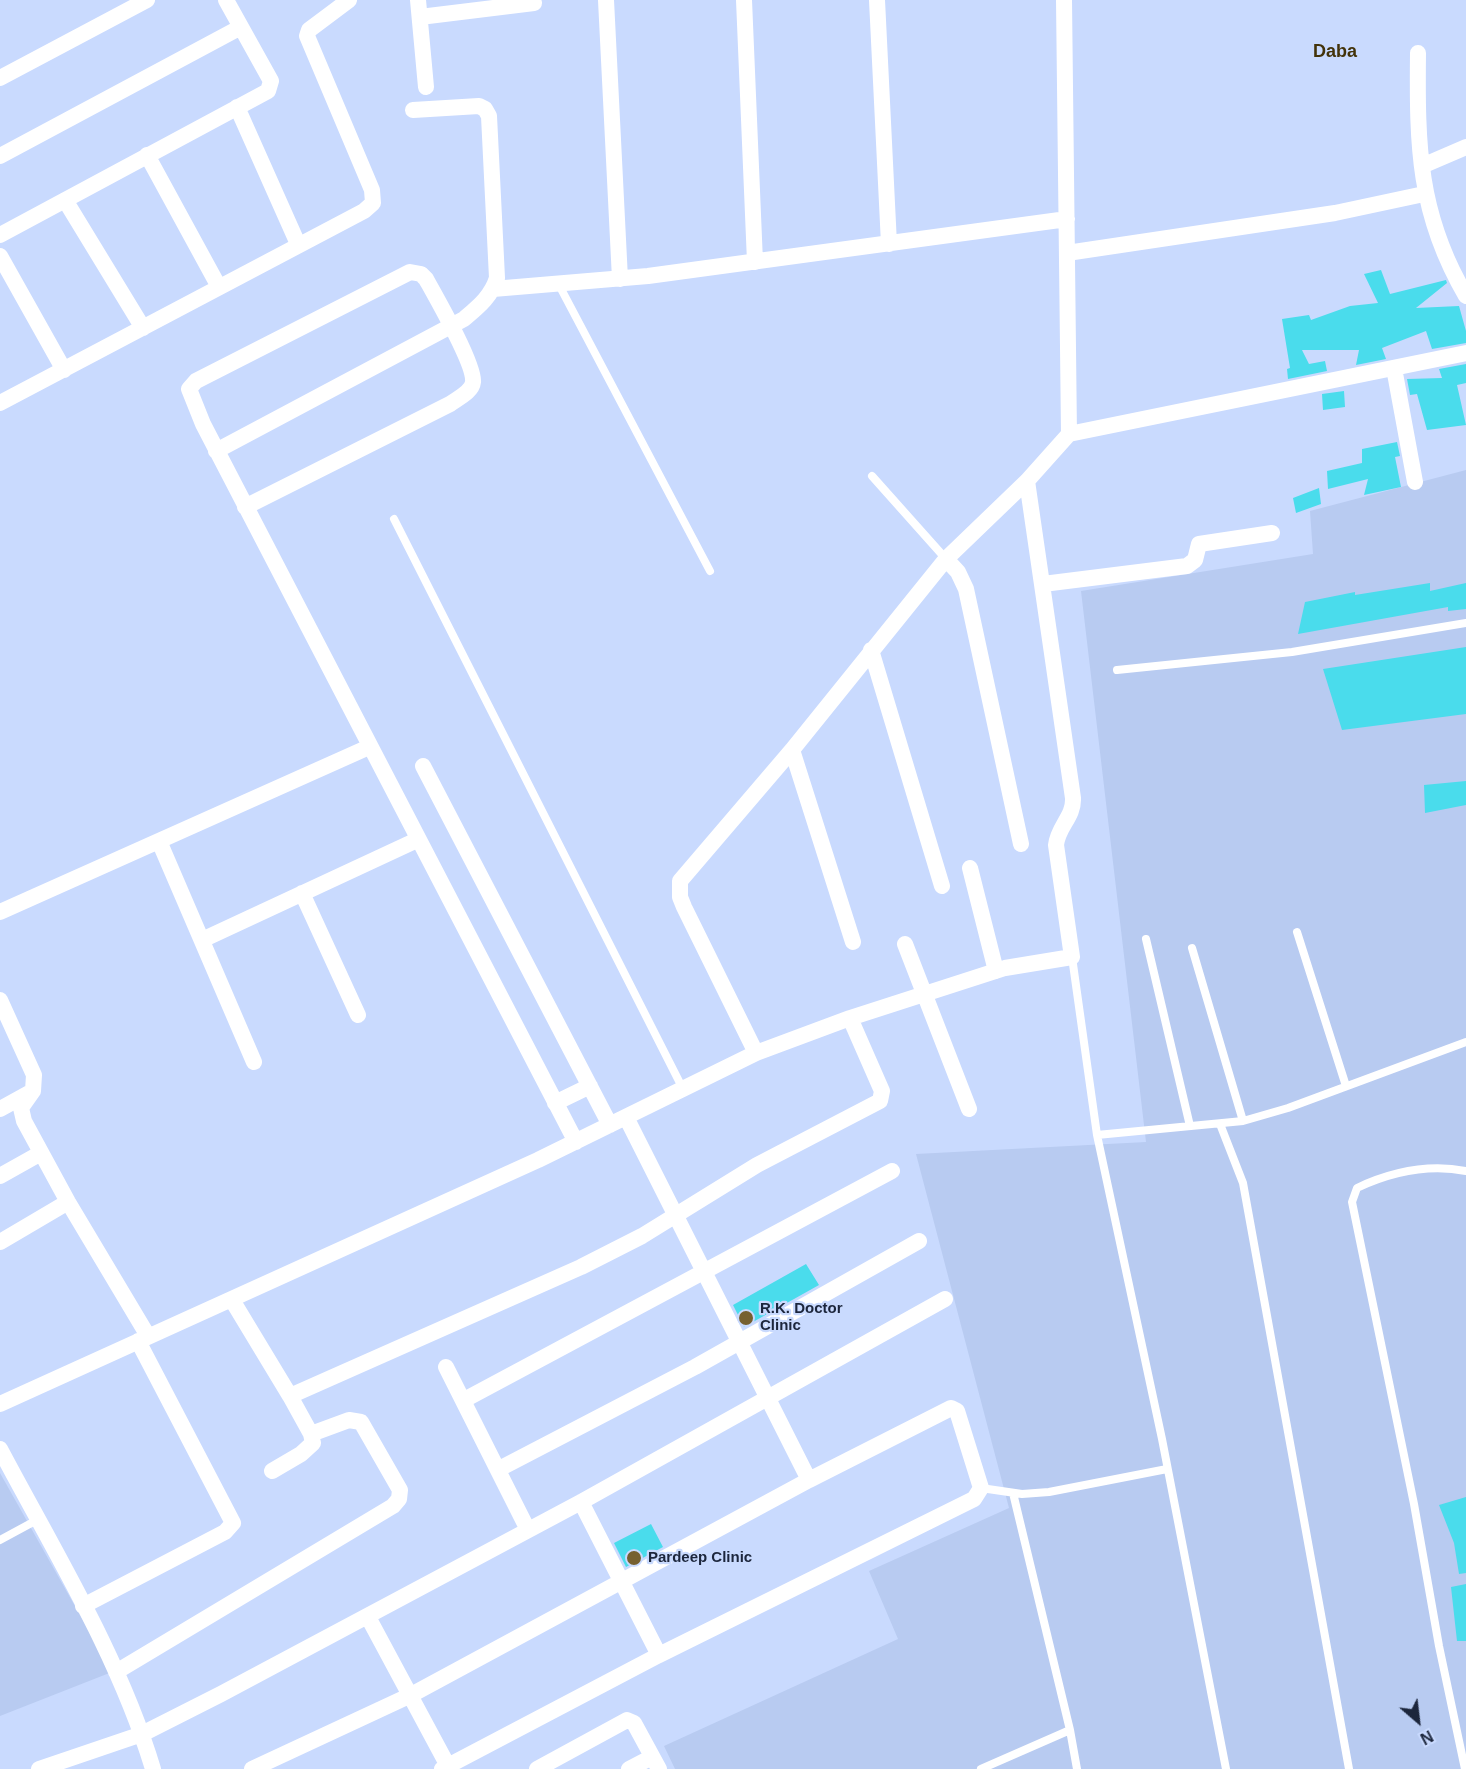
<!DOCTYPE html>
<style>
body{margin:0}
#map{position:relative;width:1466px;height:1769px;overflow:hidden;background:#c9dafe;font-family:Arial,sans-serif}
canvas{display:block}
.north{position:absolute;left:1388px;top:1691px;width:60px;height:60px;-webkit-text-stroke:4px #c9dafe;paint-order:stroke;rotate:152deg;font-size:16px;font-weight:700;line-height:24px;text-align:center;color:#1c263c}
.north::after{content:'';display:block;margin:auto;width:21px;height:27px;background:#1c263c;clip-path:polygon(50% 0,100% 100%,50% 72%,0 100%)}
</style>
<div id="map">
<canvas width="1466" height="1769"></canvas>
<div class="north">N</div>
</div>
<script>
const c = document.querySelector('canvas').getContext('2d');
c.lineJoin = 'round';
function fillPath(path, color) {
  c.fillStyle = color;
  c.fill(path, 'evenodd');
}
function strokePath(path, color, width, dash) {
  c.strokeStyle = color;
  c.lineWidth = width;
  c.lineCap = dash ? 'butt' : 'round';
  c.setLineDash(dash || []);
  c.stroke(path);
}
function write(font, color, halo, rows, align = 'center') {
  c.font = font + ' Arial,sans-serif';
  c.lineWidth = 4.5;
  c.setLineDash([]);
  c.textBaseline = 'middle';
  c.strokeStyle = halo;
  c.fillStyle = color;
  for (const [text, x, y, turn = 0] of rows) {
    c.save();
    c.translate(x, y);
    c.rotate((+turn || 0) * Math.PI / 180);
    c.textAlign = isNaN(turn) ? turn : align;
    if (halo) c.strokeText(text, 0, 0);
    c.fillText(text, 0, 0);
    c.restore();
  }
}
fillPath(new Path2D(`
 M 1466,470 L 1466,1769 L 675,1769 L 664,1746 L 898,1639 L 869,1571 L 1009,1508 L 916,1154 L 1146,1142 L 1081,591 L 1313,554 L 1310,511 Z
 M 0,1473 L 112,1672 L 0,1716 Z`), '#b8cbf1');
fillPath(new Path2D(`
 M 1381,270 L 1390,294 L 1446,280 L 1447,283 L 1416,308 L 1459,306 L 1466,331 L 1466,343 L 1432,349 L 1426,331 L 1382,348 L 1386,359 L 1356,365 L 1359,350 L 1302,350 L 1309,364 L 1325,361 L 1327,371 L 1288,379 L 1287,369 L 1290,368 L 1282,319 L 1309,315 L 1311,320 L 1350,306 L 1378,303 L 1364,274 Z
 M 1466,364 L 1466,383 L 1457,385 L 1466,425 L 1427,430 L 1417,394 L 1410,395 L 1407,379 L 1442,378 L 1439,369 Z
 M 1344,391 L 1345,407 L 1323,410 L 1322,394 Z
 M 1397,442 L 1400,456 L 1395,457 L 1401,487 L 1364,495 L 1368,479 L 1328,489 L 1327,471 L 1362,463 L 1362,449 Z
 M 1319,488 L 1321,504 L 1296,513 L 1293,498 Z
 M 1430,583 L 1430,591 L 1466,583 L 1466,609 L 1448,611 L 1448,607 L 1298,634 L 1305,602 L 1355,592 L 1355,595 Z
 M 1466,647 L 1466,714 L 1342,730 L 1323,669 Z
 M 1466,781 L 1466,805 L 1425,813 L 1424,785 Z
 M 806,1264 L 819,1285 L 744,1327 L 733,1305 Z
 M 1466,1497 L 1466,1573 L 1459,1574 L 1454,1543 L 1439,1505 Z
 M 651,1524 L 663,1547 L 626,1567 L 614,1543 Z
 M 1466,1584 L 1466,1641 L 1457,1641 L 1451,1587 Z`), '#4adcec');
strokePath(new Path2D(`
 M 559,285 L 710,571
 M 872,476 L 946,559
 M 394,519 L 683,1089
 M 1117,670 L 1292,652 L 1466,623
 M 1297,932 L 1346,1086
 M 1146,939 L 1190,1126
 M 1192,948 L 1243,1121
 M 1072,957 L 1097,1135 L 1162,1439 L 1226,1769
 M 1220,1124 L 1243,1183 L 1349,1769
 M 1097,1135 L 1243,1121 L 1288,1108 L 1466,1042
 M 981,1488 L 1022,1494 L 1049,1492 L 1167,1469
 M 1013,1493 L 1070,1730 L 1077,1769
 M 0,1540 L 37,1520
 M 981,1769 L 1070,1730
 M 1465,1769 L 1439,1646 L 1414,1504 L 1352,1202 L 1357,1188 C 1391,1172 1429,1164 1466,1171`), '#fff', 8);
strokePath(new Path2D(`
 M 418,0 L 426,87
 M 606,0 L 620,279
 M 744,0 L 755,262
 M 877,0 L 889,244
 M 1064,0 L 1069,434
 M 420,17 L 534,3
 M 1418,53 C 1417,146 1418,214 1466,296
 M 0,78 L 147,0
 M 237,107 L 298,244
 M 147,155 L 219,287
 M 0,156 L 241,27
 M 1422,166 L 1466,147
 M 65,200 L 143,328
 M 0,235 L 268,91 L 271,81 L 226,0
 M 1067,253 L 1335,213 L 1424,194
 M 0,256 L 64,370
 M 493,289 L 648,276 L 1067,219
 M 1394,368 L 1415,482
 M 0,403 L 364,211 L 373,203 L 372,190 L 307,36 L 309,30 L 349,0
 M 216,451 L 464,319 C 478,307 491,297 497,278 L 489,116 L 485,109 L 479,106 L 413,110
 M 245,507 L 450,404 C 458,398 472,392 473,382 C 475,365 436,297 426,279 L 421,274 L 410,272 L 196,381 L 189,389 L 203,424 L 576,1142
 M 946,559 L 958,572 L 966,589 L 1021,844
 M 1043,584 L 1187,566 L 1195,560 L 1199,544 L 1272,533
 M 871,650 L 942,886
 M 792,750 L 853,942
 M 423,766 L 610,1125
 M 159,841 L 254,1062
 M 970,868 L 996,971
 M 302,893 L 358,1015
 M 0,912 L 369,747
 M 202,940 L 417,840
 M 905,944 L 969,1109
 M 0,1000 L 34,1075 L 33,1091 L 21,1108 L 24,1121 L 68,1202 L 148,1336
 M 756,1053 L 850,1018 L 1005,968 L 1072,957 L 1056,845 C 1058,826 1074,817 1073,798 L 1027,481
 M 555,1103 L 590,1086
 M 0,1109 L 31,1092
 M 626,1117 L 809,1480
 M 0,1176 L 41,1153
 M 0,1242 L 68,1202
 M 232,1300 L 290,1396 L 581,1267 L 642,1236 L 757,1165 L 880,1101 L 882,1091 L 850,1018
 M 446,1367 L 528,1530
 M 464,1400 L 892,1171
 M 0,1404 L 538,1160 L 756,1053 L 684,907 L 680,897 L 680,881 L 792,750 L 946,559 L 1027,481 L 1069,434 L 1466,353
 M 0,1449 C 55,1553 119,1656 153,1769
 M 499,1469 L 695,1367 L 919,1241
 M 272,1471 L 301,1454 L 313,1443 L 311,1434 L 290,1396
 M 581,1502 L 659,1655
 M 83,1606 L 225,1532 L 233,1523 L 138,1341
 M 368,1617 L 448,1766
 M 116,1672 L 393,1506 L 399,1499 L 400,1490 L 361,1422 L 349,1420 L 311,1434
 M 39,1769 L 142,1734 L 221,1694 L 581,1502 L 945,1299
 M 252,1769 L 411,1695 L 809,1480 L 951,1408 L 957,1411 L 981,1488 L 974,1499 L 659,1655 L 442,1769
 M 537,1769 L 627,1720 L 634,1723 L 659,1769
 M 629,1769 L 652,1757`), '#fff', 16);
for (const [x, y, r, color] of [
 [746,1318,8,"#766030"],
 [634,1558,8,"#766030"]
]) {
  const dot = new Path2D();
  dot.arc(x, y, r, 0, 2 * Math.PI);
  c.fillStyle = color;
  c.fill(dot);
  strokePath(dot, '#c9dafe', 2);
}
write('bold 15px', '#1c263c', '#c9dafe', [
 ["R.K. Doctor",760,1309],
 ["Clinic",760,1326],
 ["Pardeep Clinic",648,1558]
], 'left');
write('bold 18px', '#43330a', '#c9dafe', [
 ["Daba",1335,52]
]);
</script>
